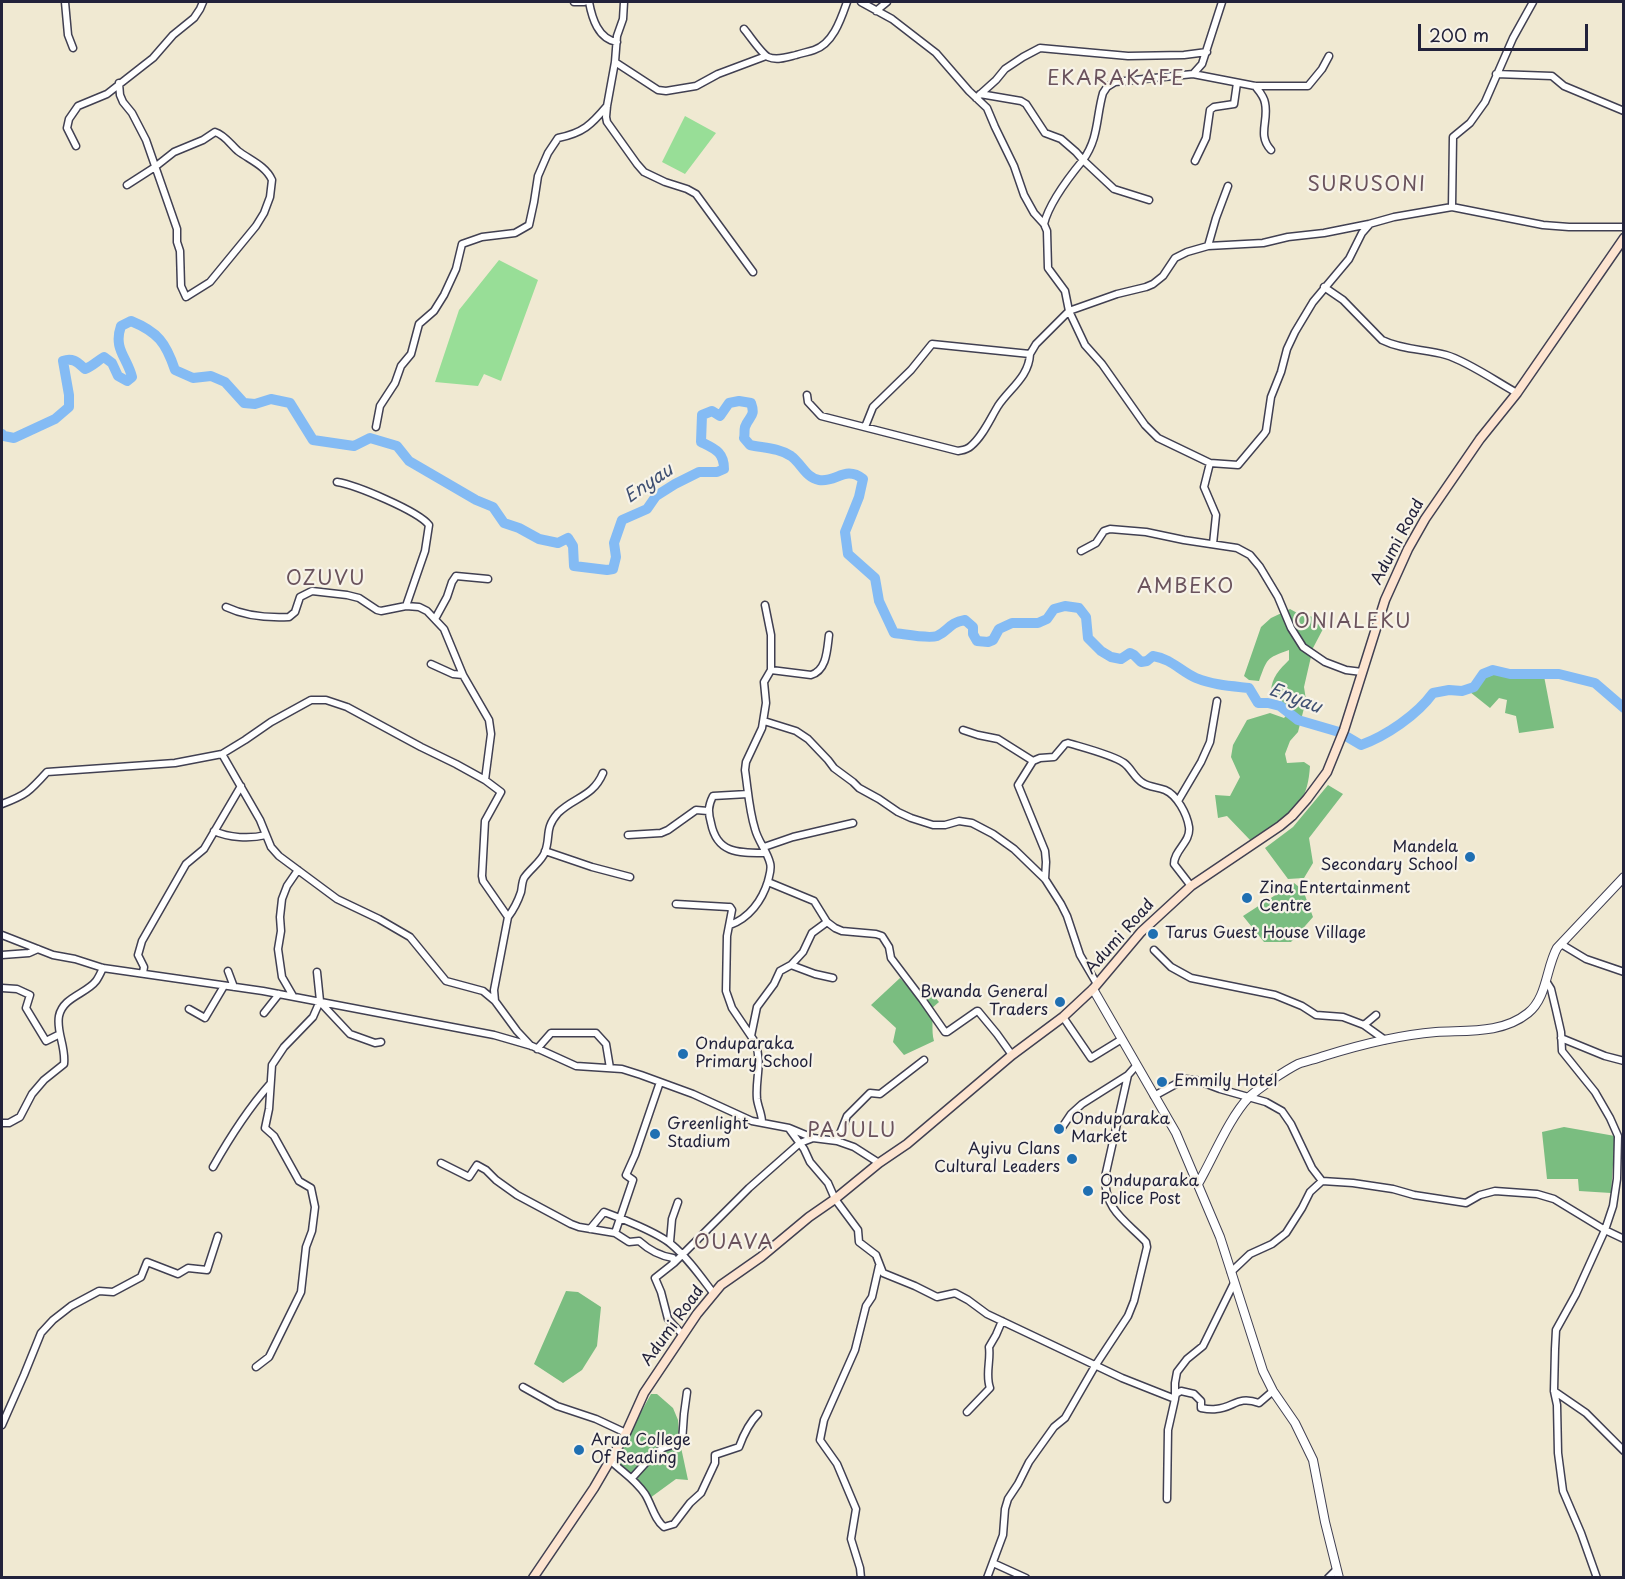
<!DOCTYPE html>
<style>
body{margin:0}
#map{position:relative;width:1625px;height:1579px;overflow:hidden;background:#f0e9d2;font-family:"Playpen Sans",sans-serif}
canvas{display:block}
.frame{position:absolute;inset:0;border:3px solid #22223b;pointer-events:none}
.scale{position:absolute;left:1418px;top:24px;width:170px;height:27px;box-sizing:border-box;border:3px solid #22223b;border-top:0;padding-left:8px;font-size:18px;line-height:21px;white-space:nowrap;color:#22223b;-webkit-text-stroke:4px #f7f3e8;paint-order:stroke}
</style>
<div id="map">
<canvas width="1625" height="1579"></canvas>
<div class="frame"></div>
<div class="scale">200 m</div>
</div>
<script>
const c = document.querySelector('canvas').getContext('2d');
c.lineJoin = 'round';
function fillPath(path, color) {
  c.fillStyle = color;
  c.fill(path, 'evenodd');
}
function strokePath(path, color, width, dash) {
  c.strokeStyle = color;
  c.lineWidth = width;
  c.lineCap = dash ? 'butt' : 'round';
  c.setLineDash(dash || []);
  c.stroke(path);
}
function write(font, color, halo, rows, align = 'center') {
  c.font = font + ' "Playpen Sans",sans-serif';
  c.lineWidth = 4.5;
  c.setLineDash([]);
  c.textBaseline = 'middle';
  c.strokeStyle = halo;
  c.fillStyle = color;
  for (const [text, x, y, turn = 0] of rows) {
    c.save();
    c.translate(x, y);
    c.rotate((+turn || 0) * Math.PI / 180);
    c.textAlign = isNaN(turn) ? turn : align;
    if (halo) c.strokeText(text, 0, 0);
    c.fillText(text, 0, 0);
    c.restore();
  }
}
fillPath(new Path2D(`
 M 685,116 L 716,133 L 685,174 L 662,162 Z
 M 499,260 L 538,280 L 501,381 L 484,374 L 478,386 L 435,382 L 459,310 Z`), '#98de97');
fillPath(new Path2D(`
 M 1290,609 L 1299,614 L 1324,619 L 1323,629 L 1313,648 L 1304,687 L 1306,700 L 1298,732 L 1290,741 L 1285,754 L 1287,763 L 1304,762 L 1310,766 C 1308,797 1299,808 1275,825 C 1267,831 1260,838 1250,840 L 1227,816 L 1218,818 L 1215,795 L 1230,796 L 1240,777 L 1231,757 L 1233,745 L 1247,720 L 1270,713 L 1284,718 L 1291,710 L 1271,691 C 1272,677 1279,670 1289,660 L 1289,650 C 1266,658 1267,659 1259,681 L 1249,680 L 1244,676 L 1261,627 L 1271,618 Z
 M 1495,674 L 1510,677 L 1544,676 L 1554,728 L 1519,733 L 1516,716 L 1505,713 L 1507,700 L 1499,698 L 1490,708 L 1470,692 L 1485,678 Z
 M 1328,785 L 1343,794 L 1309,838 L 1313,863 L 1304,878 L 1288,879 L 1265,848 L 1293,827 Z
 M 1294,883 L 1303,890 L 1313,917 L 1291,942 L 1264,942 L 1243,916 Z
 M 900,978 L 914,993 L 926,987 L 939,1002 L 931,1009 C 934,1020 931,1030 934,1041 L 904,1055 L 893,1042 L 896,1028 L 871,1005 Z
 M 1564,1127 L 1615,1136 L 1611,1193 L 1579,1191 L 1578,1179 L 1547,1179 L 1542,1132 Z
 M 566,1291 L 578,1292 L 601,1307 L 597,1346 L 582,1370 L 563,1383 L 534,1364 Z
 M 651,1394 L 657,1394 L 673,1408 L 678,1420 L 679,1438 L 688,1480 L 676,1479 L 650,1498 L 644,1496 L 638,1480 C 628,1476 616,1472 615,1459 Z`), '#7abd80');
strokePath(new Path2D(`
 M 2,434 L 4,436 L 14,438 L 55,419 L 69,407 L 69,395 L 63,361 C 73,357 78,363 85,369 C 93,366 97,361 104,357 L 112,363 L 118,376 L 127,381 L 132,377 C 127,357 113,349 121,326 L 131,321 C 158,332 166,343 175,370 L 193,378 L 211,376 L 225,382 L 244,403 L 255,404 L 271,399 L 290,403 L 313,440 L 354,446 L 370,438 L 397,446 L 409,461 L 476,500 L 493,507 L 504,523 L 519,528 L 539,539 L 558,543 L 568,538 L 573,546 L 574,566 L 607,570 L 613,569 L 616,557 L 614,543 L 622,520 L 647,509 L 656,496 L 675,484 L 699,472 L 717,472 L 724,469 C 724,452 715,449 701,442 L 702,415 L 712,411 L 720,416 L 729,403 L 739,401 L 751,403 C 756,417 749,416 745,427 C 744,431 745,435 744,438 L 750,445 C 764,448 779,448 791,456 C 801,463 806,478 819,480 C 836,483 845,465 863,479 L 859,497 L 845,532 L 848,554 L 875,578 L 879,601 L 894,633 C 904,634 928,639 937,636 C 950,630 948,623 965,620 L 973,627 L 973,634 L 977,641 L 988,642 L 993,640 L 999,629 L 1012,623 L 1038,623 L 1047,619 L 1054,609 L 1065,606 L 1079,608 L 1086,617 L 1088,638 L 1101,651 L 1111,657 L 1121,659 L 1130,653 L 1134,655 L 1141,662 L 1147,661 L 1153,656 C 1172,659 1180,671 1196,678 C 1213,685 1231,686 1249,688 L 1258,703 L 1268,703 L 1280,706 L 1298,720 L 1339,732 L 1361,745 C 1386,736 1417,715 1433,693 L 1449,690 L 1462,691 L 1474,687 L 1483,674 L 1493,670 L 1510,674 L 1559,674 L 1595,683 L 1624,708`), '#84bbf4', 10);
const minor = new Path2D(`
 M 65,2 L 68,35 L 73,48
 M 574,2 L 584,2
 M 589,2 C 592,18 598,39 617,42
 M 624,2 L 623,19 L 617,36 L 615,62 L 607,106 L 606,117 L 607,122 L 637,164 L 644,172 L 665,182 L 687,189 L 696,194 L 753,272
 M 861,2 L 892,19 L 936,53 L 969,91 L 987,108 L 995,127 L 1014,166 L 1024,195 L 1034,213 L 1044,224 L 1047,231 L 1048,268 L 1065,291 L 1069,311 L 1036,344 L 1030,354 L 932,344 L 911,370 L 873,407 L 865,427
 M 1533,2 L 1513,38 L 1485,102 L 1470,123 L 1453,137 L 1452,207 L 1543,225 L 1569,227 L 1624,227
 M 876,11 L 887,2
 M 744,29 C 750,36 761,53 768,57 C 777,61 788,57 796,55 C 802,53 808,52 814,50 C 833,44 841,19 847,2
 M 615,62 L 658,90 L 666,91 L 696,86 L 718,74 L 766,56
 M 1193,74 L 1255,86 L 1308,86 L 1322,69 L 1329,56
 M 1496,74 L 1552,76 L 1564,86 L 1624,111
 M 119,83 L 120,95 L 123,102 L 132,113 L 146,140 L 177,229 L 177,242 L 180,251 L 181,286 L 186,297 L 210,282 L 256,226 L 264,213 L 270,197 L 272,180 C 266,166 250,160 238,151 C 231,145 225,135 215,132 L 203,140 L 174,152 L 155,167 L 127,185
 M 1255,86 C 1259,91 1264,96 1265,103 C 1269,121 1257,135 1271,150
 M 980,94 L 1021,101 L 1026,104 L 1045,133 L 1061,139 L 1076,152 L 1083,160 C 1069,177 1049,203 1044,224
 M 976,98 L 996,80 L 1005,69 L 1023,57 L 1040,48 L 1128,56 L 1184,55 L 1207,52
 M 76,146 L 67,128 L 69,119 L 78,106 L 107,94 L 144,65 L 153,58 L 173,35 L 194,18 L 200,9 L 203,2
 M 1195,161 L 1206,138 L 1210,110 L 1214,107 L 1234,104 L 1237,83
 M 1149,200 L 1114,189 L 1083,160 C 1099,138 1096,117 1103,93 L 1107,87 L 1115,82 L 1193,74 L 1202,64 L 1222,2
 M 1208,246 L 1216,218 L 1228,186
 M 1324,287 L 1343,300 L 1382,340 C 1402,350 1425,349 1446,355 C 1467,361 1497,382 1517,393
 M 807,395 L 808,402 L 821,416 L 958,451 C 963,450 967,450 971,446 C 983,436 990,419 998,406 C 1009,389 1029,377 1030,354
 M 376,427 L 380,406 L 395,383 L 401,366 L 411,354 L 419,324 L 434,311 L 444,295 L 456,269 L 462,244 L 482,237 L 515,233 L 529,225 L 534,202 L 538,176 L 548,153 L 558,138 C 583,133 591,125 607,106
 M 1210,463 L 1238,465 L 1264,434 L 1266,431 L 1271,397 L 1281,372 L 1287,349 L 1295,332 L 1313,302 L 1349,259 L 1362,233 L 1369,225
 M 337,482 C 356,485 418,511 429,525 L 425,551 L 406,606
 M 1213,544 L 1216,515 L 1204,487 L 1210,463 L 1158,438 L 1145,425 L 1102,364 L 1085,345 L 1069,311 L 1117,294 L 1146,287 L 1153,284 L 1163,276 L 1175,258 L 1187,252 L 1208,246 L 1263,243 L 1288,237 L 1324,233 L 1369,224 L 1394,217 L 1452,207
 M 1081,551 L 1096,543 L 1104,531 L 1110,529 L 1146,532 L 1184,540 L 1237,548 L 1250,555 L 1260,567 L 1278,597 L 1291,628 L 1303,647 L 1325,662 L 1346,670 L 1362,672
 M 226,607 C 245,616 268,618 289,617 L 295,612 L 300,597 L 312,591 L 347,595 L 359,598 L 377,610 L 381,611 L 406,606 L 419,607 L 427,611 L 444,629 L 463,675 L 489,720 L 491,734 L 485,780
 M 435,619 L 447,597 L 452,582 L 456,576 L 488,579
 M 431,664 L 453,674 L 463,675
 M 771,670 L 811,675 C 827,670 827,650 829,635
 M 764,721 L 796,731 L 808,739 L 828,760 L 834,768 L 853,782 L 859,788 L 879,799 L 898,812 L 911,818 L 933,825 L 945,825 L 959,821 L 972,823 L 993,834 L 1014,849 L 1045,879 L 1061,904 L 1067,916 L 1080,955 L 1097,984
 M 963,730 L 978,735 L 998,739 L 1033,761 L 1040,758 L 1054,757 L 1065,744 L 1068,743 C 1081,747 1113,755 1124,763 C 1132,769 1134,778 1143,783 C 1149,787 1157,787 1165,790 C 1177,795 1187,814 1189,827 C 1191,842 1174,850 1174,864 L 1191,886
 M 222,754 L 260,820 L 271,847 L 279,856 L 337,899 L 379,919 L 410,937 L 446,981 L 483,991 L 495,1001 L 517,1031 L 531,1046
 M 1033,761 L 1018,785 L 1045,851 L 1046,862 L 1045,879
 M 748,794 L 713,796 C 708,806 708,812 711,823 C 717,854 739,853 766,853
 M 1178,801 L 1201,762 L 1210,742 L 1217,701
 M 2,804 C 26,795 29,792 47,772 L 175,763 L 222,754 L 245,740 L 271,722 L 311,700 L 326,700 L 347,707 L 421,747 L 456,764 L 485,780 L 501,792 L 485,821 L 482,876 L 483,881 L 508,917
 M 214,831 C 229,838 250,839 266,835
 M 628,835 L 661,833 L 668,830 L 696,810 L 708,811
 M 764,847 L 793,837 L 853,823
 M 545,851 L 592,867 L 630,877
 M 768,882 L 814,901 L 827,922 L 835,928 L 842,931 L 876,934 L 882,936 L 889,947 L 891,958 L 922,999 L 945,1032 L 947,1032 L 977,1011 L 978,1011 L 997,1034 L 1012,1055
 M 676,904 L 728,907 L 730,907 L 732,910 L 727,936 L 726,991 L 732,1008 L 755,1042 C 763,1063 755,1079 757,1099 C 758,1107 762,1114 762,1122
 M 730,925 C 749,918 762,901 768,881 C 769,876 772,869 770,863 C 767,851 758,841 755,829 C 749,810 748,790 745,770 L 746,762 L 762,728 L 766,703 L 764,682 L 771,670 L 771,635 L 765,605
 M 2,935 L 53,955 L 75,959 L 103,968 L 263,991 L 494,1035 L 532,1046 L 576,1066 L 622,1069 L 641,1075 L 693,1094 L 752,1121 L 789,1128 L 813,1138 L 837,1141 L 854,1147 L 879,1163
 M 1561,944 L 1586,959 L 1624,972
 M 1154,950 L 1171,967 L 1191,978 L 1275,995 L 1302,1006 L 1316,1015 L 1343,1017 L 1364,1025 L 1385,1040
 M 2,955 L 29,953 L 38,949
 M 791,965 L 815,974 L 833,978
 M 228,971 L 234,987
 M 143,973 L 144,967 L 138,955 L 142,941 L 186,864 L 204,849 L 241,786
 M 1546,981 L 1551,989 L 1556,1010 L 1561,1032 L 1562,1051 L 1595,1092 L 1610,1118 L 1618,1136 L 1617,1179 L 1613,1206 L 1605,1230 L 1576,1294 L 1556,1330 L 1555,1349 L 1554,1391 L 1557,1405 L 1558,1453 L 1563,1491 L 1581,1533 L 1597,1578
 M 2,988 L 17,989 L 30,995 L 26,1008 L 46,1041 L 60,1034
 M 293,996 L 282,977 L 278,949 L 281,931 L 280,917 L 282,899 L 287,886 L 298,870
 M 495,1001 L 494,990 L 508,917 C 514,909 518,901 521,892 C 522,887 522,882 524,878 C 530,869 542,861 545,852 C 551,836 544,829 558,813 C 574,797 593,797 603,773
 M 320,1002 L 350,1034 L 375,1043 L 381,1042
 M 189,1009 L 205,1018 L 224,986
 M 264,1013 L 279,994
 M 1063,1017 L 1091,1058 L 1122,1039
 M 1364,1025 L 1376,1015
 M 751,1036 L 757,1007 L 774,984 L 780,971 L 791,965 L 803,952 L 812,933 L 827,922
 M 1561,1038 L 1605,1056 L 1624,1061
 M 537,1049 L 551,1033 L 596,1033 L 606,1044 L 610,1068
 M 1154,1096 L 1185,1079 L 1196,1080 L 1220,1089 L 1266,1102 L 1282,1111 L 1291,1124 L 1312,1168 L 1322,1181 L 1353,1183 L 1393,1189 L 1414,1195 L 1466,1203 L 1480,1195 L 1495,1191 L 1537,1194 L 1554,1199 L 1605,1230 L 1624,1239
 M 2,1123 L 9,1123 L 20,1117 L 32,1094 L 44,1080 L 64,1064 C 66,1046 56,1032 59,1016 C 63,997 86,994 96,981 C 99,977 101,972 103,968
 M 1061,1129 L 1071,1114 L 1082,1104 L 1128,1075
 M 790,1130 L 804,1149 L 810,1162 L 828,1183 L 835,1199 L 858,1230 L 859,1242 L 876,1255 L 883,1273 L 915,1286 L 937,1297 L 955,1293 L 968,1300 L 987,1314 L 1122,1378 L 1175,1399
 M 837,1141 L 847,1116 L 870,1093 L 880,1094 L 924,1060
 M 441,1163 L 469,1177 L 477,1165 L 486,1170 L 496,1180 L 517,1195 L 571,1224 L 579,1227 L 615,1233 L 629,1242 L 639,1241 C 649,1250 660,1256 673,1258 L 674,1263 L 655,1278 L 661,1292 L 668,1319 L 682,1334
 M 213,1167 C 230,1137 247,1110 270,1084
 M 590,1229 L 604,1212 C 621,1218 658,1233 671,1244 C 688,1258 701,1277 714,1294
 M 615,1233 L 633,1180 L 626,1175 L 635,1155 L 660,1082
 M 670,1242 L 672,1219 L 678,1202
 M 674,1263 L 749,1188 L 800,1143 L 813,1138
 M 1231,1272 L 1250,1254 L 1272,1244 L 1286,1233 L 1302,1208 L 1310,1192 L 1322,1181
 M 256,1367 L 269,1357 L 301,1292 L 306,1247 L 312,1231 L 315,1207 L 311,1188 L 299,1181 L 274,1136 L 265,1128 L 269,1109 L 272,1065 L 284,1047 L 313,1017 L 320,1001 L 317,972
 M 523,1387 L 557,1406 L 596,1419 L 626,1433
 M 1554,1391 L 1586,1413 L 1624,1451
 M 1175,1398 L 1176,1394 L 1181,1391 L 1194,1394 L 1201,1401 L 1201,1408 C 1206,1409 1211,1410 1216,1409 C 1234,1408 1237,1395 1259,1403 L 1273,1391
 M 967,1412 L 990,1388 C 985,1374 991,1361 989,1347 L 996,1335 L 1002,1321
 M 2,1425 L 24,1375 L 41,1333 L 53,1320 L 71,1306 L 99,1291 L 113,1292 L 141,1277 L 147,1262 L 178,1274 L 188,1268 L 207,1270 L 218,1236
 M 610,1460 C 623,1473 634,1478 645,1494 C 652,1505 654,1519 664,1527 L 674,1524 L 690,1503 L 701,1493 L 715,1463 L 715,1455 L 739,1447 C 743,1436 750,1422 758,1414
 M 632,1478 L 651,1457 L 663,1448 L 682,1442 L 684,1414 L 687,1392
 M 1167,1499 L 1168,1430 L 1175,1399 L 1175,1383 L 1177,1372 L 1187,1359 L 1203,1346 L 1234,1283
 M 993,1563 L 1026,1578
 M 861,1578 L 860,1568 L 851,1539 L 856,1509 L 837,1464 L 820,1440 L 824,1420 L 855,1350 L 866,1306 L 872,1297 L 879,1266
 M 987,1578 L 1003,1535 L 1005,1509 L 1008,1499 L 1018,1484 L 1029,1462 L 1054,1427 L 1065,1418 L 1095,1366 L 1128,1316 L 1134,1301 L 1147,1247 L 1146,1242 C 1125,1220 1105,1211 1105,1177 L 1128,1075 L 1136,1066
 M 1328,1578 L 1336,1570`);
const tertiary = new Path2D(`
 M 1093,989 L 1176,1133 L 1220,1237 L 1263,1371 L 1273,1391 L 1295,1423 L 1313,1460 L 1325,1522 L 1339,1578
 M 1198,1184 C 1213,1158 1229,1118 1249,1097 C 1259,1088 1286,1070 1298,1064 C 1306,1061 1316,1059 1324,1056 C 1359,1045 1400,1035 1436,1032 C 1467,1030 1502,1034 1528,1013 C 1547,998 1546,968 1557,948 L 1624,877`);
const secondary = new Path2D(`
 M 533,1578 L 594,1488 L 626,1433 L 644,1393 L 697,1314 L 721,1285 L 761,1257 L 809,1217 L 835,1199 L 879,1163 L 907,1144 L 1012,1055 L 1063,1017 L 1093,989 L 1141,932 L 1191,886 L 1280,826 L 1292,816 L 1307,799 L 1327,772 L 1344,730 L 1385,600 L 1408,549 L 1425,519 L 1480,439 L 1517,393 L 1624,238`);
strokePath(minor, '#414052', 9);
strokePath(tertiary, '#414052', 10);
strokePath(secondary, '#414052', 11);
strokePath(minor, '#fff', 6);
strokePath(tertiary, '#fff', 8);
strokePath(secondary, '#fde4d0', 8);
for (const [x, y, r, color] of [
 [1470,857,6,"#1f6fb2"],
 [1247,898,6,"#1f6fb2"],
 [1153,934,6,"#1f6fb2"],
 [1060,1002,6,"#1f6fb2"],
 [683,1054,6,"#1f6fb2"],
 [1162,1082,6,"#1f6fb2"],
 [1059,1129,6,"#1f6fb2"],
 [655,1134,6,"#1f6fb2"],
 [1072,1159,6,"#1f6fb2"],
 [1088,1191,6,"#1f6fb2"],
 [579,1450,6,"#1f6fb2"]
]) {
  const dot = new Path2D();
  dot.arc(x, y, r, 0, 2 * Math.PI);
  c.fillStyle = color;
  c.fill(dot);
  strokePath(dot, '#f7f3e8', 2);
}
write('16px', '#22223b', '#f7f3e8', [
 ["Adumi Road",1398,542,-62],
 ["Adumi Road",1120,937,-48],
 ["Adumi Road",673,1326,-54]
]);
write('16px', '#22223b', '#f7f3e8', [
 ["Mandela",1458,848,"right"],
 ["Secondary School",1458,866,"right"],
 ["Zina Entertainment",1259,889],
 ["Centre",1259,907],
 ["Tarus Guest House Village",1165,934],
 ["Bwanda General",1048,993,"right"],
 ["Traders",1048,1011,"right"],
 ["Onduparaka",695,1045],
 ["Primary School",695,1063],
 ["Emmily Hotel",1174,1082],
 ["Onduparaka",1071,1120],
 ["Market",1071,1138],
 ["Greenlight",667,1125],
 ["Stadium",667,1143],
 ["Ayivu Clans",1060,1150,"right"],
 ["Cultural Leaders",1060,1168,"right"],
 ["Onduparaka",1100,1182],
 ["Police Post",1100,1200],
 ["Arua College",591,1441],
 ["Of Reading",591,1459]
], 'left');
write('italic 18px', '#3f5072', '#f7f3e8', [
 ["Enyau",649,484,-34],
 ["Enyau",1295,699,21]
]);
c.letterSpacing = '1.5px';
write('20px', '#6a535d', '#f7f3e8', [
 ["EKARAKAFE",1116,79],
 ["SURUSONI",1367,185],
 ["OZUVU",326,579],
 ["AMBEKO",1186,587],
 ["ONIALEKU",1353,622],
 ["PAJULU",852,1131],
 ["OUAVA",734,1243]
]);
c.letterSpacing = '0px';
</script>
